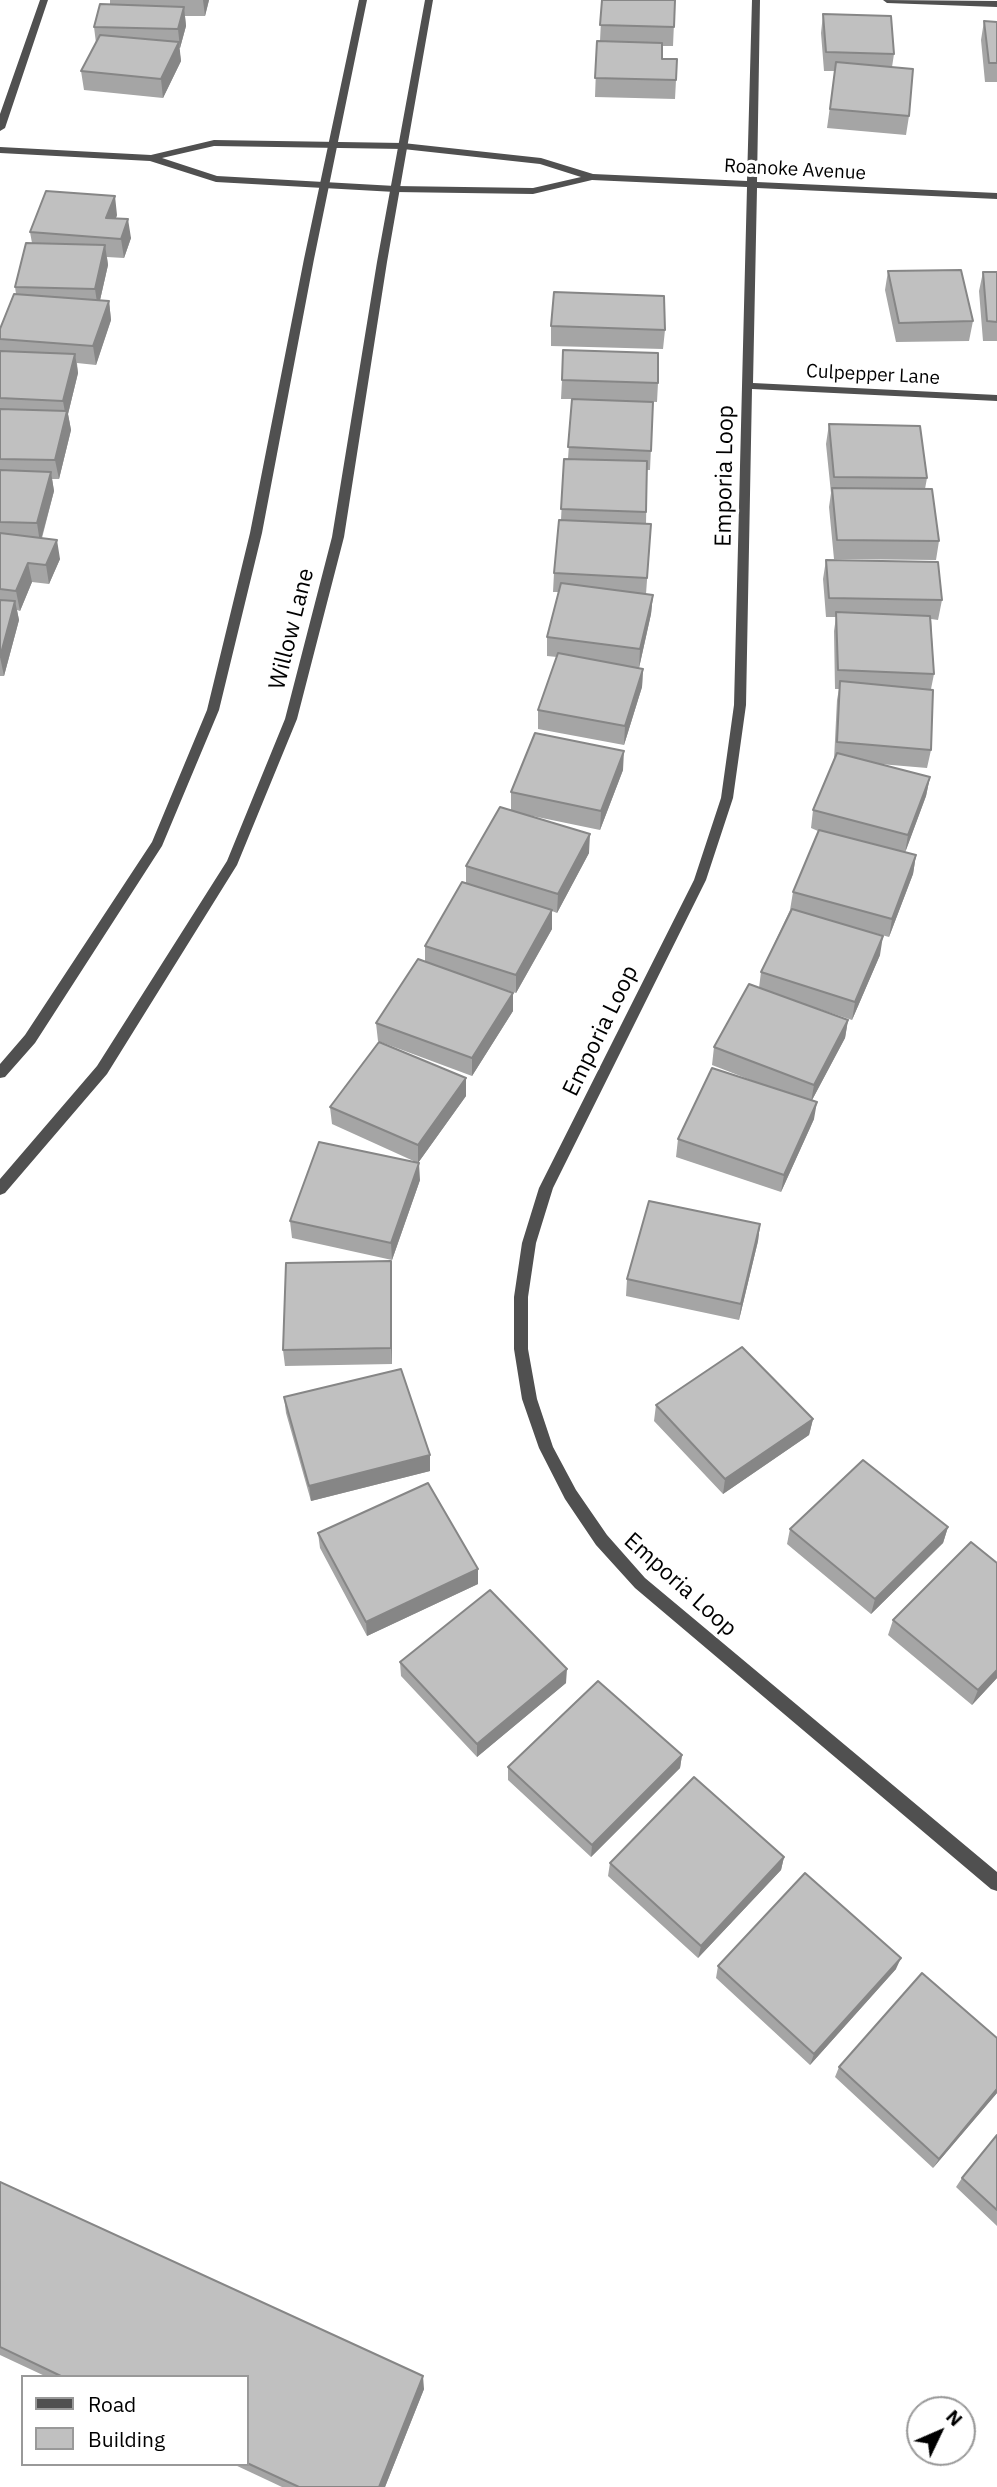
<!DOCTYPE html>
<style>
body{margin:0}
#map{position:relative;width:997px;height:2487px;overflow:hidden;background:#fff;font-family:"IBM Plex Sans",sans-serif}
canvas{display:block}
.legend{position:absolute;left:21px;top:2375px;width:228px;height:91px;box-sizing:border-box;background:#fff;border:2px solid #999;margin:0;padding:9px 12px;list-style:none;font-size:21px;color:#000}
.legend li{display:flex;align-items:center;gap:14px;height:35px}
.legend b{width:35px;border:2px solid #999}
.north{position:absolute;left:906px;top:2396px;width:70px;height:70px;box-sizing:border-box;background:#fff;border:2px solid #999;border-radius:50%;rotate:46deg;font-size:19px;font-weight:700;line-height:28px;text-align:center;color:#000}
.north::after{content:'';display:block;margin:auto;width:24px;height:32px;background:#000;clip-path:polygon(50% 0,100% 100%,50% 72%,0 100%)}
</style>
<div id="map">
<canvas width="997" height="2487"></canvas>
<ul class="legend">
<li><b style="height:9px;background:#505050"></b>Road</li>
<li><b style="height:19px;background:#c0c0c0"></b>Building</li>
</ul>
<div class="north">N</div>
</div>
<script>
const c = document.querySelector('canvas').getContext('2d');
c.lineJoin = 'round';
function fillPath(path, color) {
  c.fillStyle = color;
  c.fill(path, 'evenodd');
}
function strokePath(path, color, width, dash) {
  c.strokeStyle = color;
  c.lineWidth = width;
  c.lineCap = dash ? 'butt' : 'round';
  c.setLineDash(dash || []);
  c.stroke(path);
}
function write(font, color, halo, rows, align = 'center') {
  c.font = font + ' "IBM Plex Sans",sans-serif';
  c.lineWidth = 7;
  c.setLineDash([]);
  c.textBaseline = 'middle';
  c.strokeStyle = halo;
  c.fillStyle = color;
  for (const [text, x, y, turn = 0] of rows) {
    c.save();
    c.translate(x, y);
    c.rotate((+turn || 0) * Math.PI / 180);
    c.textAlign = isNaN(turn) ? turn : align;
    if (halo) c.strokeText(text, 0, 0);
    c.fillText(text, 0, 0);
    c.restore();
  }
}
fillPath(new Path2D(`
 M 40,0 L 48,0 L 5,128 L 0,131 L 0,114 Z
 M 752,0 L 760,0 L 757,182 L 997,193 L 997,199 L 757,188 L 753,383 L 997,395 L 997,401 L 752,389 L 746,705 L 733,798 L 706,880 L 553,1188 L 536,1243 L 528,1297 L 528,1349 L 537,1399 L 553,1447 L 576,1490 L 607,1535 L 645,1578 L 997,1872 L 997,1891 L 991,1889 L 635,1588 L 596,1545 L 565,1499 L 539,1448 L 522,1399 L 514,1349 L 514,1297 L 522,1243 L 539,1188 L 694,880 L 721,798 L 734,705 L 747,187 L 592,180 L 533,194 L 395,192 L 216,182 L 150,161 L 0,153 L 0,147 L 151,155 L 214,140 L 403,143 L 541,158 L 593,174 L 747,181 ZM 214,146 L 403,149 L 540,164 L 581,177 L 533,188 L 395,186 L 217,176 L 162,158 Z
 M 883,0 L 997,1 L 997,7 L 887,3 Z`), '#505050');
fillPath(new Path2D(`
 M 359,0 L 367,0 L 314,259 L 262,533 L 219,710 L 162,846 L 35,1043 L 5,1077 L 0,1078 L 0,1064 L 25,1035 L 152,842 L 207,710 L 250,533 L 304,259 Z
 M 425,0 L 433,0 L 387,262 L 344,537 L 297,719 L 237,865 L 107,1074 L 5,1193 L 0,1195 L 0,1179 L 97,1066 L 227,861 L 285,719 L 332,537 L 377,262 Z`), '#505050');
fillPath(new Path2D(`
 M 110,0 L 209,0 L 205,16 L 185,16 L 186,26 L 180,48 L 179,48 L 181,61 L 163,98 L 84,90 L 81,71 L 96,43 L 94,27 L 110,5 Z
 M 602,0 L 681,0 L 675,0 L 673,46 L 662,46 L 662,59 L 676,80 L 675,99 L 595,97 L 597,41 L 600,41 Z
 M 823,14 L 894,54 L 892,67 L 909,116 L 906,135 L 827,128 L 835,71 L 824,71 L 821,33 Z
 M 984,21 L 997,22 L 997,82 L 985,82 L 981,40 Z
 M 117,215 L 116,218 L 131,238 L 124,258 L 107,257 L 108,265 L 100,300 L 109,301 L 111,320 L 96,365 L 77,363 L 78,373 L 68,414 L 71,430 L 59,479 L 52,479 L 54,491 L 42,538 L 60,559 L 49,584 L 32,582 L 20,611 L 17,610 L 19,620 L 4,676 L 0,676 L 0,329 L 16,294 L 15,287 L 32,243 L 30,232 Z
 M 888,271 L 973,321 L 969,341 L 896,342 L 885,290 Z
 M 983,272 L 997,272 L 997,341 L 983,341 L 979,291 Z
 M 551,326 L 665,330 L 663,349 L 551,346 Z
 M 562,380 L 658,383 L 657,402 L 608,400 L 653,402 L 650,470 L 647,470 L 646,524 L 651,524 L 646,594 L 653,595 L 651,614 L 639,668 L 643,669 L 642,687 L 624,745 L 538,729 L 538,710 L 557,657 L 547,656 L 547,637 L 559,592 L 553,592 L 554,573 L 561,520 L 564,459 L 568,459 L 572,399 L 561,399 Z
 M 829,424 L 927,478 L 925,489 L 939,541 L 936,560 L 834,559 L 829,507 L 831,493 L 826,444 Z
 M 826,560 L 942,600 L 938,620 L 931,619 L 934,674 L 931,689 L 931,750 L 927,768 L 880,764 L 930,777 L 926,796 L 905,852 L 916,855 L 913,874 L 889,937 L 849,926 L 880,955 L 852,1020 L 810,1006 L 848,1020 L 845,1038 L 812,1100 L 814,1119 L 781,1192 L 676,1157 L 678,1139 L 761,1084 L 712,1065 L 714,1047 L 759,988 L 761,972 L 790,910 L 793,892 L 818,831 L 811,828 L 813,810 L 834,760 L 837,700 L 839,689 L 835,689 L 834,631 L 836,617 L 826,617 L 823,579 Z
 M 623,770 L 600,830 L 513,812 L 589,853 L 557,913 L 552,911 L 552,929 L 516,993 L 496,987 L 513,1011 L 472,1076 L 378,1041 L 376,1023 L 425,961 L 425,946 L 466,884 L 466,866 L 511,811 L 511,792 Z
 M 466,1078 L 466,1096 L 418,1163 L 332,1124 L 330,1107 Z
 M 420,1180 L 392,1260 L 292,1238 L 290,1221 Z
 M 760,1224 L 758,1241 L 739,1320 L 626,1296 L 627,1279 Z
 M 392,1278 L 392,1364 L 285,1366 L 283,1350 Z
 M 284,1397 L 430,1471 L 311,1501 L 286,1413 Z
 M 656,1405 L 813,1419 L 809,1435 L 723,1494 L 654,1421 Z
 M 948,1527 L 943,1543 L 871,1614 L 787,1544 L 790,1529 Z
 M 318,1533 L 478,1569 L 478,1584 L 367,1636 L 320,1548 Z
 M 893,1620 L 997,1678 L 972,1705 L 888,1635 Z
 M 400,1662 L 566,1683 L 477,1757 L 401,1676 Z
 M 682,1755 L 680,1768 L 591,1857 L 508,1780 L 508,1767 Z
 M 784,1857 L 781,1870 L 698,1958 L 608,1876 L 610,1863 Z
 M 718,1966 L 896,1969 L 810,2065 L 716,1978 Z
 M 839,2067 L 997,2093 L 933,2168 L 835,2077 Z
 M 997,2135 L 997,2226 L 956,2187 L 962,2178 Z
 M 0,2182 L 424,2389 L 385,2487 L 282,2487 L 233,2464 L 247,2464 L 247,2377 L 47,2377 L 0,2355 Z`), '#a5a5a5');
fillPath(new Path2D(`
 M 203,0 L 209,0 L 205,16 Z
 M 184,7 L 186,26 L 180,48 L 178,29 Z
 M 179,42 L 181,61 L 163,98 L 161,79 Z
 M 115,196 L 117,215 L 109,237 L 106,218 Z
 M 128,219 L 131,238 L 124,258 L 121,239 Z
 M 105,245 L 108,265 L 98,309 L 95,289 Z
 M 109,301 L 111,320 L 96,365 L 93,346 Z
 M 75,354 L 78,373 L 68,414 L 71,430 L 59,479 L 55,460 L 66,418 L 63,401 Z
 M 51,472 L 54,491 L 40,543 L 37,523 Z
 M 57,540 L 60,559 L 49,584 L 46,565 Z
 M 28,563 L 32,582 L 20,611 L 16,591 Z
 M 653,595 L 651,614 L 639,668 L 640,649 Z
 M 15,601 L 19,620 L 4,676 L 0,657 Z
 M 643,669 L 642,687 L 624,745 L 625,726 Z
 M 624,751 L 623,770 L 600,830 L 601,811 Z
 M 930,777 L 926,796 L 905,853 L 908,835 Z
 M 590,834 L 589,853 L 557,913 L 558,894 Z
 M 916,855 L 913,874 L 889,937 L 892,919 Z
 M 552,910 L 552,929 L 516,993 L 516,975 Z
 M 883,936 L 880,955 L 852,1020 L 855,1002 Z
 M 513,993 L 513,1011 L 472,1076 L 472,1058 Z
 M 848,1020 L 845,1038 L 811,1102 L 814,1085 Z
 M 466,1078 L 466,1096 L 418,1163 L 418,1145 Z
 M 817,1102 L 814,1119 L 781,1192 L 784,1175 Z
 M 419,1163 L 420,1180 L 392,1260 L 391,1243 Z
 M 760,1224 L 758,1241 L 739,1320 L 741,1304 Z
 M 391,1261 L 392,1278 L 392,1364 L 391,1348 Z
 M 813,1419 L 809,1435 L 723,1494 L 725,1479 Z
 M 430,1455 L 430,1471 L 311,1501 L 309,1486 Z
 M 948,1527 L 943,1543 L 871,1614 L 875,1599 Z
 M 478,1569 L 478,1584 L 367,1636 L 366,1622 Z
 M 567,1669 L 566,1683 L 477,1757 L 477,1744 Z
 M 997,1670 L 997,1678 L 972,1705 L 978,1690 Z
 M 682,1755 L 680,1768 L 591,1857 L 592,1845 Z
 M 784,1857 L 781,1870 L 698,1958 L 701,1946 Z
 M 901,1958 L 896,1969 L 810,2065 L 814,2054 Z
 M 997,2089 L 997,2093 L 933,2168 L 939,2159 Z
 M 423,2376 L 424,2389 L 385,2487 L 379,2487 Z`), '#868686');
const building = new Path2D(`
 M 602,0 L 675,0 L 674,27 L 600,25 Z
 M 100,4 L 184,7 L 178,29 L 94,27 Z
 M 823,14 L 891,16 L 894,54 L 826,52 Z
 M 984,21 L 997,22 L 997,63 L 989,63 Z
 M 100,35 L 179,42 L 161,79 L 81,71 Z
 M 597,41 L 662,43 L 662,59 L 677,59 L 676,80 L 595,78 Z
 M 836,62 L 913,69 L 909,116 L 830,109 Z
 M 46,191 L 115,196 L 106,218 L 128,219 L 121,239 L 30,232 Z
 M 26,243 L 105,245 L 95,289 L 15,287 Z
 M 961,270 L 973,321 L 899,323 L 888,271 Z
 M 983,272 L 997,272 L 997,322 L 987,321 Z
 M 554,292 L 664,296 L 665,330 L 551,326 Z
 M 14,294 L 109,301 L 93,346 L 0,339 L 0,329 Z
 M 563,350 L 658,353 L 658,383 L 562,380 Z
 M 0,351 L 75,354 L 63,401 L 0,398 Z
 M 572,399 L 653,402 L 651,451 L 568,447 Z
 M 0,409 L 67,411 L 55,460 L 0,459 Z
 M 829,424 L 920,426 L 927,478 L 834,477 Z
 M 564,459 L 647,461 L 646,512 L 561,509 Z
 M 0,470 L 51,472 L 37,523 L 0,522 Z
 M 832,488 L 932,489 L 939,541 L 837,540 Z
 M 559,520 L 651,524 L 647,578 L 554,573 Z
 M 0,533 L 57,540 L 46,565 L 28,563 L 16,591 L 0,589 Z
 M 826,560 L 938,562 L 942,600 L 829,598 Z
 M 561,583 L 653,595 L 640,649 L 547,637 Z
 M 0,600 L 15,601 L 0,657 Z
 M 836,612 L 930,616 L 934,674 L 838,670 Z
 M 558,653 L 643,669 L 625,726 L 538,710 Z
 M 840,681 L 933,690 L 931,750 L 837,742 Z
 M 535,733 L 624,751 L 601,811 L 511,792 Z
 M 837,753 L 930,777 L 908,835 L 813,810 Z
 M 500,807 L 590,834 L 558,894 L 466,866 Z
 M 819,830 L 916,855 L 892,919 L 793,892 Z
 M 462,882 L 552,910 L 516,975 L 425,946 Z
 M 792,909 L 883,936 L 855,1002 L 761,972 Z
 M 418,959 L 513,993 L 472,1058 L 376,1023 Z
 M 749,984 L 848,1020 L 814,1085 L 714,1047 Z
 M 379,1042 L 466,1078 L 418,1145 L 330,1107 Z
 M 712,1068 L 817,1102 L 784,1175 L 678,1139 Z
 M 319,1142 L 419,1163 L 391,1243 L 290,1221 Z
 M 649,1201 L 760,1224 L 741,1304 L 627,1279 Z
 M 391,1261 L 391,1348 L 283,1350 L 286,1263 Z
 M 742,1347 L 813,1419 L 725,1479 L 656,1405 Z
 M 401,1369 L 430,1455 L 309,1486 L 284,1397 Z
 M 863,1460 L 948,1527 L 875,1599 L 790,1529 Z
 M 428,1483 L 478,1569 L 366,1622 L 318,1533 Z
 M 971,1542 L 997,1563 L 997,1670 L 978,1690 L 893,1620 Z
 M 490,1590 L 567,1669 L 477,1744 L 400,1662 Z
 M 598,1681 L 682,1755 L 592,1845 L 508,1767 Z
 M 694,1777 L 784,1857 L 701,1946 L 610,1863 Z
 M 805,1873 L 901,1958 L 814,2054 L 718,1966 Z
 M 922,1973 L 997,2038 L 997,2089 L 939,2159 L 839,2067 Z
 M 997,2135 L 997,2210 L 962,2178 Z
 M 0,2182 L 423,2376 L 379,2487 L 299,2487 L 247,2463 L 247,2377 L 63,2377 L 0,2347 Z`);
fillPath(building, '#c0c0c0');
strokePath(building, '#868686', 2);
write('19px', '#000', '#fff', [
 ["Roanoke Avenue",795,170,3],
 ["Culpepper Lane",873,375,3]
]);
write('23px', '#000', '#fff', [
 ["Emporia Loop",725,476,-89],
 ["Willow Lane",292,629,-76],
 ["Emporia Loop",601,1031,-64],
 ["Emporia Loop",680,1585,42]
]);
</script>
